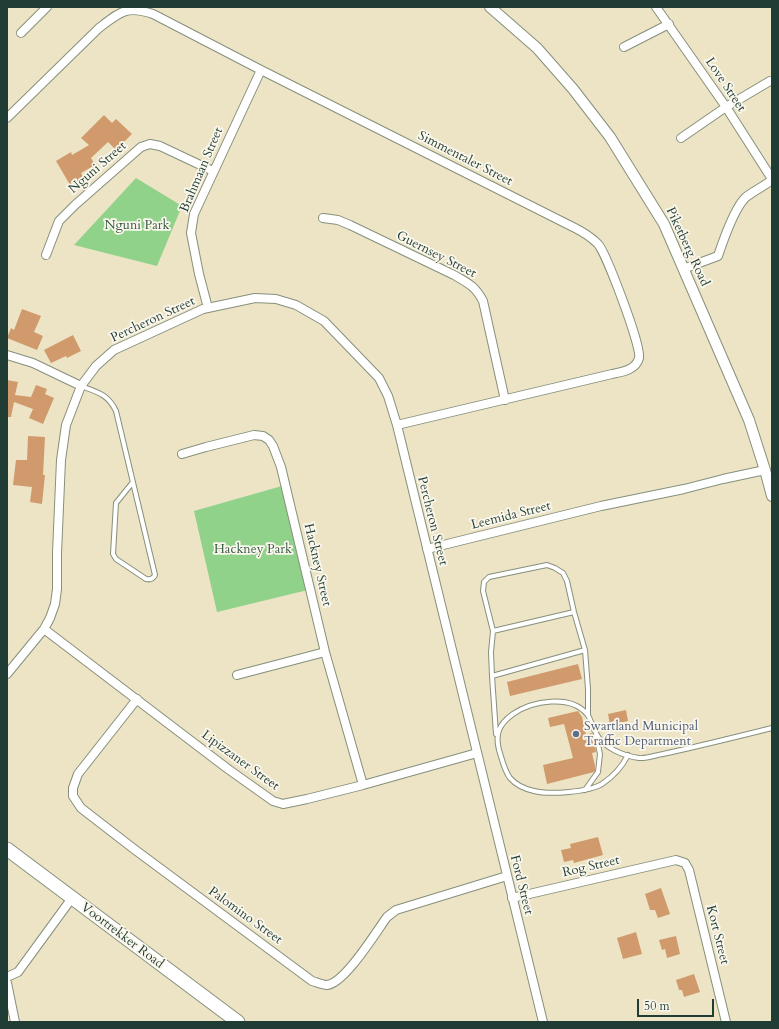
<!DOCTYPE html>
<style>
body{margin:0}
#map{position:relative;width:779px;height:1029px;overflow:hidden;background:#ece4c5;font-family:Cardo,serif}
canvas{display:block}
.frame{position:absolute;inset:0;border:8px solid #1f3d34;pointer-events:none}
.scale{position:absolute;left:637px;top:999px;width:77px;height:18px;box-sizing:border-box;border:2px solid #1f3d34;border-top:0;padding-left:5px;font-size:12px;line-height:14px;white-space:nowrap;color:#1f3d34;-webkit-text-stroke:3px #fbf7ec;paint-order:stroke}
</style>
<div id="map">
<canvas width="779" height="1029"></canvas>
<div class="frame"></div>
<div class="scale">50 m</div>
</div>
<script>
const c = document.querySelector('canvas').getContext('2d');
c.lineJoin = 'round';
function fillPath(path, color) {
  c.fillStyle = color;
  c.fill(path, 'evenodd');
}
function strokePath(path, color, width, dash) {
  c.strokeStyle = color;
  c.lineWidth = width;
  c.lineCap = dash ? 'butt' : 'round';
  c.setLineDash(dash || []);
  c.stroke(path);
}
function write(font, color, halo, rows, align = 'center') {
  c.font = font + ' Cardo,serif';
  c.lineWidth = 3.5;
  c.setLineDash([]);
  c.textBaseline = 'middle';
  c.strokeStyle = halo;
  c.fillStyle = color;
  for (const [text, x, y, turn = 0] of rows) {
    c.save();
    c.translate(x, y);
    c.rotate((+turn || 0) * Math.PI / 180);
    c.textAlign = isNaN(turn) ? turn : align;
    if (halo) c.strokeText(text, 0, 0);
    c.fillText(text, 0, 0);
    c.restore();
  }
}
fillPath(new Path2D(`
 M 136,178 L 182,206 L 157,266 L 74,245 Z
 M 289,484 L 312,589 L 217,612 L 194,511 Z`), '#90d28a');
fillPath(new Path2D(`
 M 104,115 L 112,123 L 116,119 L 132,134 L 116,150 L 108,142 L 91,158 L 95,165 L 81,173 L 86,182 L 73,190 L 56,161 L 71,152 L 72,155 L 89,145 L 81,138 Z
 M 22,309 L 41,316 L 34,332 L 43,336 L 37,350 L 7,338 L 11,328 L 14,330 Z
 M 73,335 L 81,351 L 67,358 L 66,356 L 51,363 L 44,350 Z
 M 7,380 L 18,382 L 15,395 L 31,397 L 36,385 L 47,389 L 45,394 L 54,398 L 43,424 L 29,418 L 33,409 L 14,402 L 11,417 L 7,417 Z
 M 28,436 L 45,437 L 43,475 L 45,475 L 42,504 L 30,502 L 32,487 L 13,485 L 16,460 L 27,460 Z
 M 578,664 L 582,679 L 510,696 L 507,682 Z
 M 626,710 L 628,721 L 610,725 L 608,714 Z
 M 578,711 L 582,717 L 586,735 L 592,733 L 593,734 L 596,752 L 592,753 L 595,766 L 595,771 L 594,772 L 547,784 L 543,765 L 573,758 L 564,724 L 550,727 L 548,718 Z
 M 598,837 L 603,855 L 574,863 L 573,860 L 564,862 L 561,850 L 571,848 L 570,844 Z
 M 661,888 L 670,914 L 658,918 L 655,910 L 650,910 L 645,894 Z
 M 636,932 L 642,954 L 623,959 L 617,938 Z
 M 676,936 L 680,954 L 667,958 L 665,949 L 662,950 L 659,940 Z
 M 694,974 L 700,992 L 684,997 L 682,990 L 679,990 L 676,980 Z`), '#d09a6d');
const service = new Path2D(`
 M 81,386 C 97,392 108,394 116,411 L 155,575 C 153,579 150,580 146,579 L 116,559 L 113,554 L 116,503 L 133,482
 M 493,631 L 574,612
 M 492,676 L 585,650
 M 496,734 L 492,676 L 491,652 L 493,631 L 483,591 L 484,582 L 489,577 L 547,565 L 555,568 L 563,573 L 567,581 L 574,612 L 585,650 L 588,689 L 588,715
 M 628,755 C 622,767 614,776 602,784 C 589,792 549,795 534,791 C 525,789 516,785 510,778 C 504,770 502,759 499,750 C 495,734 499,724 513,714 C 532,701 570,694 587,714 C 591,719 592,727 596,733 C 603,748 624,756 639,758 C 646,759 656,755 663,754 C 700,746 736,737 772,728
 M 585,790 L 598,772 L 600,754 L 596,735`);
const minor = new Path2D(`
 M 656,7 L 726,107 L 772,179
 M 21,33 L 47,7
 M 624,47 L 669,24
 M 7,118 L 99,28 C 120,12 126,5 153,14 L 261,70 L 575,228 C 583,232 591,237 598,244 C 606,253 642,347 639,358 C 636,370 622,372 612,374 L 397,425
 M 681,138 L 726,107 L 770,81
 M 323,218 L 338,220 L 350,225 L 454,275 C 468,283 475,286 483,301 L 505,400
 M 46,255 L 59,221 L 75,205 L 141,147 L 150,144 L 160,146 L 213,171
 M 683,269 L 718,256 C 723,241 734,208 746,197 C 754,191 764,186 772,180
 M 208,308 L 199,274 L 191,233 L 194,214 L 261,70
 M 7,355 L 33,363 L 81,386
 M 182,454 L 206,447 L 254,435 L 263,436 L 269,440 L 273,446 L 281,467 L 325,652 L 363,785
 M 427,549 L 601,506 L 684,489 L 723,479 L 765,470
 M 44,629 L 228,769 L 273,801 L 283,804 L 307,799 L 363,785 L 477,753
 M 7,674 L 44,629 L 50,618 L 55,604 L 57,589 L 57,553 L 61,460 L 66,425 L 81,386 L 96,366 L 114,350 L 203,309 L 255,298 L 276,299 L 296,305 L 324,321 L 379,378 L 388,396 L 397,425 L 543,1022
 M 237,675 L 325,652
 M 137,699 L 78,774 L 73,788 L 73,796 L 81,808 L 134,849 L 312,981 C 316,982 323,985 327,985 C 345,983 376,932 387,917 L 396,910 L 507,876
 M 512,898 L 676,860 L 685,863 L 689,870 L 726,1022
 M 7,977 L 18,972 L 72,898
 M 7,983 L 15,1022`);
const tertiary = new Path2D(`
 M 490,7 L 537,48 L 573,89 L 610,137 L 664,224 L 749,420 L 765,470 L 772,496`);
const primary = new Path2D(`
 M 7,849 L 238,1022`);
strokePath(service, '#86907c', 6);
strokePath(minor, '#86907c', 10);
strokePath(tertiary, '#86907c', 12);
strokePath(primary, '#86907c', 15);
strokePath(service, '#fff', 4);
strokePath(minor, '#fff', 8);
strokePath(tertiary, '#fff', 10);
strokePath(primary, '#fff', 13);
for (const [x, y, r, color] of [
 [576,734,4,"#5c6f8a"]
]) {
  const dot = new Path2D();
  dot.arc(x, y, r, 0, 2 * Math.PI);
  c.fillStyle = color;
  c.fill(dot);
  strokePath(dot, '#fbf7ec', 1.5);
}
write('13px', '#1f3d34', '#fbf7ec', [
 ["Love Street",725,85,56],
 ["Simmentaler Street",465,159,27],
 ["Nguni Street",98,168,-41],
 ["Brahmaan Street",202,170,-67],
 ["Piketberg Road",687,247,65],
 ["Guernsey Street",436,255,27],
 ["Percheron Street",153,320,-25],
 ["Leemida Street",511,516,-14],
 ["Percheron Street",432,521,76],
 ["Hackney Street",317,565,77],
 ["Lipizzaner Street",240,761,36],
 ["Rog Street",591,867,-13],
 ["Ford Street",521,885,76],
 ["Palomino Street",245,916,36],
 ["Kort Street",717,935,76],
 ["Voortrekker Road",122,936,37]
]);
write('13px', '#365b45', '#fbf7ec', [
 ["Nguni Park",137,226],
 ["Hackney Park",253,550]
]);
write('13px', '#4e5e75', '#fbf7ec', [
 ["Swartland Municipal",584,727],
 ["Traffic Department",584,742]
], 'left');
</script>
